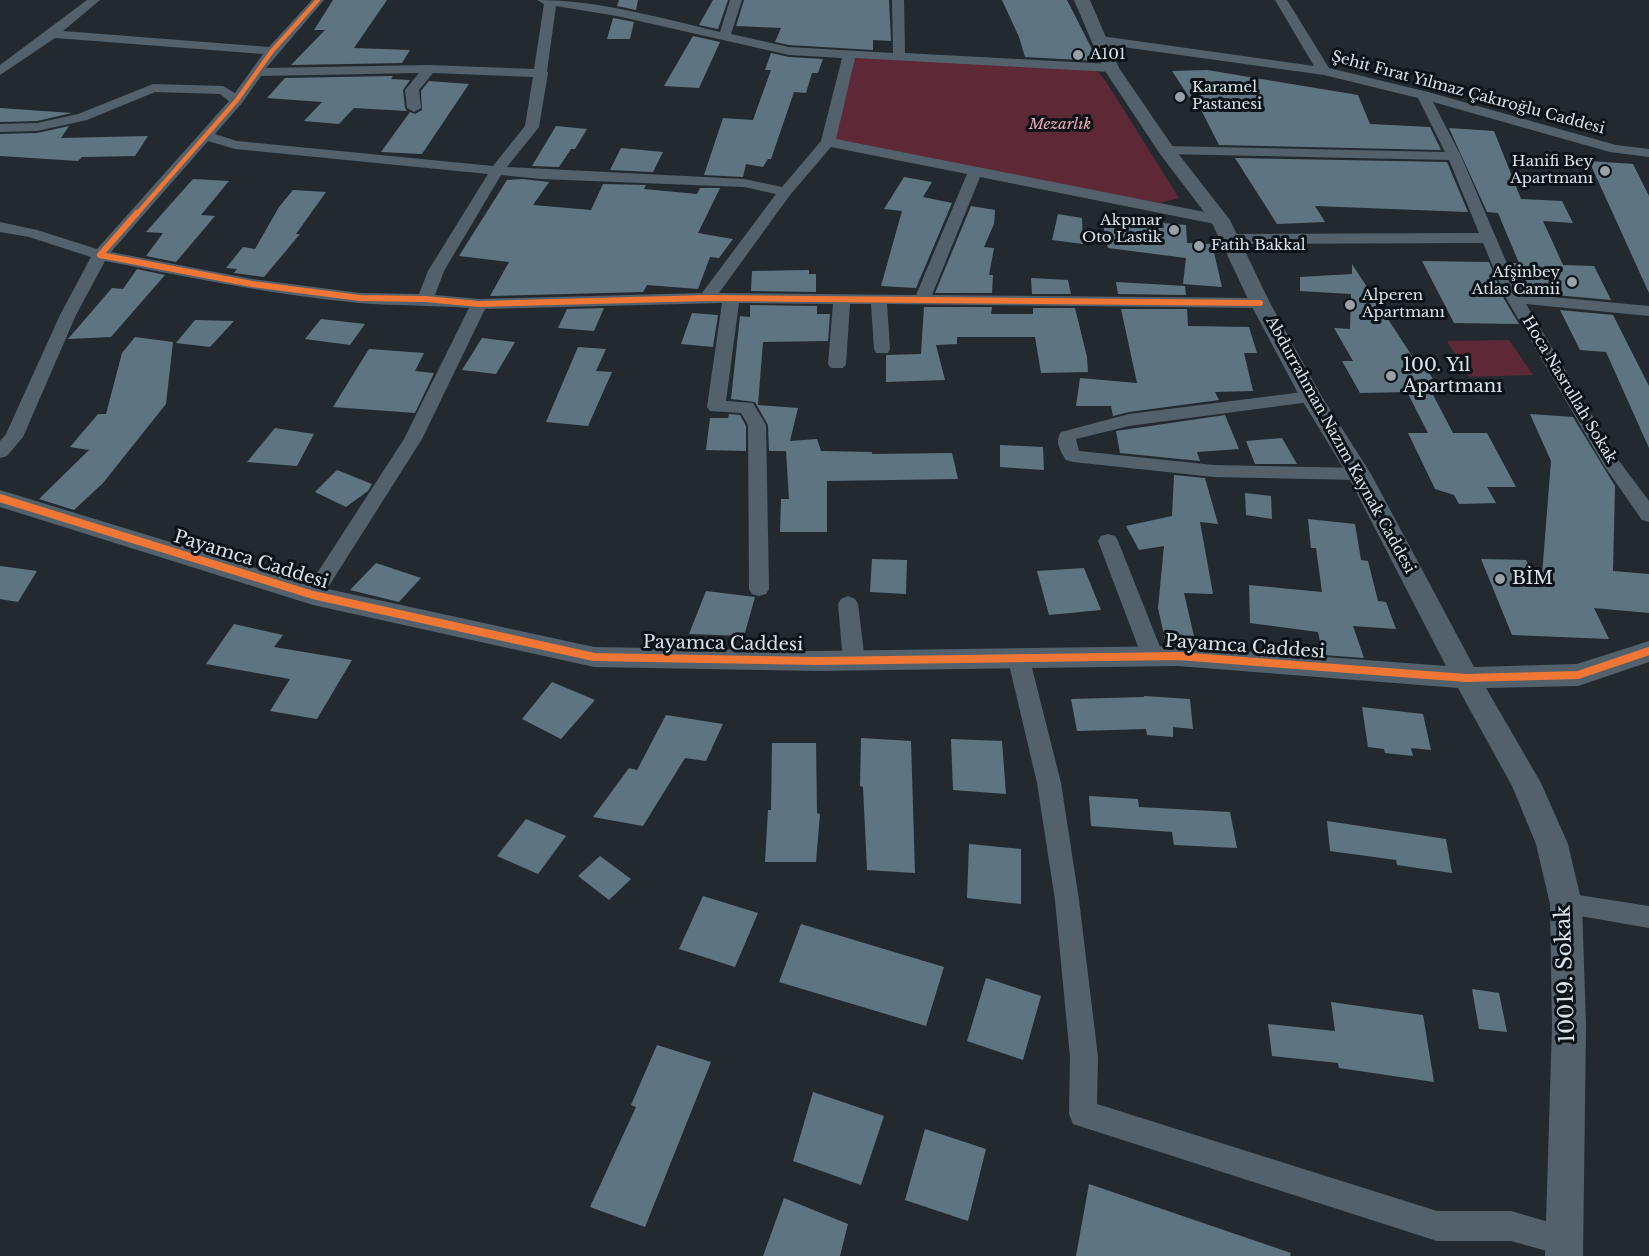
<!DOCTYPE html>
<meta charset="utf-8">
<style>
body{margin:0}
canvas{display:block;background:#222a30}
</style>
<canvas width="1649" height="1256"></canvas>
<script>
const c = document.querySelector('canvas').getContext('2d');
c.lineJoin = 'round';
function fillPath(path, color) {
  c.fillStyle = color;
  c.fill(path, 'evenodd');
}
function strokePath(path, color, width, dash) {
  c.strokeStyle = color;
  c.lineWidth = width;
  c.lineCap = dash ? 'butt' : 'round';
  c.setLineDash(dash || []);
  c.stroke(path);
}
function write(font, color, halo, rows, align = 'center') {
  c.font = font + ' "Libre Baskerville",serif';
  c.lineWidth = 6;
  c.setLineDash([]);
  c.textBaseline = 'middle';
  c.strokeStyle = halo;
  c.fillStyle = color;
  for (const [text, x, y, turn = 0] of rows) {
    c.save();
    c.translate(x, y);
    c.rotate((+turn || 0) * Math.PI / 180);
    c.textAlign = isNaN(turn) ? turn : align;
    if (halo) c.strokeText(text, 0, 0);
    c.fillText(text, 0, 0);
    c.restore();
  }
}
fillPath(new Path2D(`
 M 849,55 L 1095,69 L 1105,80 L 1179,198 L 1160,203 L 828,142 Z
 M 1509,340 L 1533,375 L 1469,377 L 1447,341 Z`), '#5e2837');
fillPath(new Path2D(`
 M 333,0 L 387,0 L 354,48 L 410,50 L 402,63 L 291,65 L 325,30 L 314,30 Z
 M 619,0 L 638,0 L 636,10 L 617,6 Z
 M 713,0 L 728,0 L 718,29 L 699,25 Z
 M 744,0 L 889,0 L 891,41 L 873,40 L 873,50 L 789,45 L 775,42 L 781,28 L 736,26 Z
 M 1002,0 L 1067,0 L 1098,61 L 1025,57 L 1019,37 Z
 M 613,18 L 634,22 L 630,39 L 607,39 Z
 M 693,36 L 720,42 L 699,88 L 664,86 Z
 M 771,53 L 789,57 L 823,59 L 818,73 L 812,73 L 806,93 L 794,92 L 771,159 L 768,159 L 763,167 L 746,164 L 743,177 L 704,175 L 723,118 L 753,120 L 771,70 L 765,70 Z
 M 1207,70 L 1358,95 L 1370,124 L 1430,127 L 1441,150 L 1219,145 L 1197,102 L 1193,103 L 1172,71 Z
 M 393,76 L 391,79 L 410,80 L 403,90 L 405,108 L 407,111 L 354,108 L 339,124 L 304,121 L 322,102 L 267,98 L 285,78 Z
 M 429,81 L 469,84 L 422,154 L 381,152 L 410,112 L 415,114 L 422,110 L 421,91 Z
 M 0,108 L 72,113 L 37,121 L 0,122 Z
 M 69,126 L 61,138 L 148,136 L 135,156 L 82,157 L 78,161 L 0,156 L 0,134 L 37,133 Z
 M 556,126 L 587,129 L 575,149 L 571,149 L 559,167 L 532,166 Z
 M 1449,128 L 1494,131 L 1521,199 L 1562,201 L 1573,223 L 1543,221 L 1563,265 L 1594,266 L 1611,300 L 1522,292 L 1509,263 L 1519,263 L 1498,213 L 1487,212 Z
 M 621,148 L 663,152 L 653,172 L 610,170 Z
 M 1235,158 L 1447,162 L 1468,212 L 1315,206 L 1325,222 L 1277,224 Z
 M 1589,161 L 1633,164 L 1649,196 L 1649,293 Z
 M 904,177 L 932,182 L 923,197 L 952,203 L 916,288 L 881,286 L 902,211 L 884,209 Z
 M 193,179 L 229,181 L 201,215 L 215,216 L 176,262 L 146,256 L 163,233 L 146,232 Z
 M 523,179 L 549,182 L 533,205 L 591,210 L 603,184 L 646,185 L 644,189 L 697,194 L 700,188 L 720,188 L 698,233 L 733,239 L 719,258 L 710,257 L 698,289 L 647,285 L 643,292 L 490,296 L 509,262 L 459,256 L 507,180 Z
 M 293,190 L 326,192 L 296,234 L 300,234 L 264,277 L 234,273 L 237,269 L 226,268 L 243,247 L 255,249 L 279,207 Z
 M 971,206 L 995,210 L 994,224 L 984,247 L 994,248 L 989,275 L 993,275 L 992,293 L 935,293 Z
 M 1058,214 L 1082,218 L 1083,244 L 1052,240 Z
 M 1163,223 L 1186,225 L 1187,243 L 1212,244 L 1222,287 L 1183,284 L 1186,258 L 1108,248 L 1103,224 L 1164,228 Z
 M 1422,261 L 1489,262 L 1504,299 L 1519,324 L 1454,323 Z
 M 1352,264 L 1414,359 L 1421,359 L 1440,391 L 1431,391 L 1453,433 L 1487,433 L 1516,487 L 1487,487 L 1496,503 L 1459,504 L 1454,495 L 1435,489 L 1408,433 L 1428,433 L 1407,392 L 1360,393 L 1342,361 L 1353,361 L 1334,328 L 1350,329 L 1351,294 L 1300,291 L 1300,277 L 1352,274 Z
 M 137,269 L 165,275 L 111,337 L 68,339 L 112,288 L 123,289 Z
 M 809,270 L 809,274 L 816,274 L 816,292 L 751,291 L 752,271 Z
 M 1031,278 L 1068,280 L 1071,294 L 1032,294 Z
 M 1116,282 L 1185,286 L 1186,295 L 1118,294 Z
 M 750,305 L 817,306 L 817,314 L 830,314 L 828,341 L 763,342 L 758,405 L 798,408 L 790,441 L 817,439 L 821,451 L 872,452 L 872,454 L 952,453 L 958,479 L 827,481 L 827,532 L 780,532 L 781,499 L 789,499 L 786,451 L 769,451 L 768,425 L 755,402 L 731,399 L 740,316 L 750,317 Z
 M 924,307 L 992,307 L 991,314 L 1033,314 L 1033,308 L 1075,308 L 1087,357 L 1088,372 L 1041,373 L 1035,337 L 957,337 L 957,344 L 936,345 L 945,380 L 886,382 L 886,355 L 921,354 Z
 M 604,308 L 594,331 L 558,328 L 567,309 Z
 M 1121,309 L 1187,309 L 1188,326 L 1249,327 L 1257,353 L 1244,353 L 1253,391 L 1215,392 L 1219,400 L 1129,412 L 1113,416 L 1111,406 L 1076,406 L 1080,378 L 1137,383 Z
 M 1560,310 L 1613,315 L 1649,386 L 1649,448 L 1606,352 L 1580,350 Z
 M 692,313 L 718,315 L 713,347 L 681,344 Z
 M 321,319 L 365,324 L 350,345 L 305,339 Z
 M 195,320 L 234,321 L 210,347 L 176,343 Z
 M 135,337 L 173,342 L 166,404 L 103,483 L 74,510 L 39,499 L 89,450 L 70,447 L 98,414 L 106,414 L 122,353 Z
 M 482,338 L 515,342 L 496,374 L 462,370 Z
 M 578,347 L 606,349 L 596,371 L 612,372 L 588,426 L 546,422 Z
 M 369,349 L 424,353 L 415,371 L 434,373 L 415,413 L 333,407 Z
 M 729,414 L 740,415 L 746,426 L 746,451 L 706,450 L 710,418 L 728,418 Z
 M 1530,414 L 1573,417 L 1615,486 L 1613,571 L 1649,574 L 1649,613 L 1594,608 L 1609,639 L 1512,635 L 1481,559 L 1526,560 L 1541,588 L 1551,461 Z
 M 1225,415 L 1239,449 L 1197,452 L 1200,461 L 1120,453 L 1116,431 Z
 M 275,428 L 314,434 L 297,466 L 247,462 Z
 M 1282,438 L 1297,464 L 1255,464 L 1246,441 Z
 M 1000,445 L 1043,447 L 1044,470 L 1000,467 Z
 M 337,470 L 372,484 L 368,491 L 346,507 L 315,492 Z
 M 1174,475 L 1205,478 L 1218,524 L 1200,522 L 1213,594 L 1184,593 L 1196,645 L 1166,644 L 1158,608 L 1164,546 L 1139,550 L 1126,526 L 1172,516 Z
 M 1245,493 L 1271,496 L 1272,519 L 1246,515 Z
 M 1308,519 L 1355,524 L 1361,560 L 1368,561 L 1378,601 L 1386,602 L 1396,629 L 1353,626 L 1364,658 L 1323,655 L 1318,632 L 1250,623 L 1249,585 L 1322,592 L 1316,548 L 1311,548 Z
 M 872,559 L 907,560 L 906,594 L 870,592 Z
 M 376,563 L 421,578 L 399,602 L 350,590 Z
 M 0,566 L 37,571 L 18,602 L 0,599 Z
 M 1084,568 L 1101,610 L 1049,615 L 1037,571 Z
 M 706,591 L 755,597 L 744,636 L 689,634 Z
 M 234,624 L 283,635 L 274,647 L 352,660 L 317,719 L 270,711 L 290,679 L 206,664 Z
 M 552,682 L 595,700 L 561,739 L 522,719 Z
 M 1144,696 L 1190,699 L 1193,729 L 1173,727 L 1173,737 L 1147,735 L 1146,729 L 1077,731 L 1071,699 L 1144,697 Z
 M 1362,707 L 1423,714 L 1431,750 L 1411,748 L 1413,756 L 1385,753 L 1384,749 L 1368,747 Z
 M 666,715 L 723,724 L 706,761 L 685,758 L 643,826 L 593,817 L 629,768 L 637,770 Z
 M 861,738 L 911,741 L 915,873 L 867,870 L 863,787 L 860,786 Z
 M 951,739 L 1002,741 L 1006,794 L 953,790 Z
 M 772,743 L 816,743 L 817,813 L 820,814 L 816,862 L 765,862 L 768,810 L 771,810 Z
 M 1089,796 L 1138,799 L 1139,807 L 1230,812 L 1237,848 L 1174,845 L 1172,832 L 1091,826 Z
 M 526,819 L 566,836 L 538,874 L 497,856 Z
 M 1327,821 L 1446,839 L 1452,873 L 1397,865 L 1396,860 L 1330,851 Z
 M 969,844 L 1021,849 L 1021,904 L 967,898 Z
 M 600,856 L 631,879 L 609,900 L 578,876 Z
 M 703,896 L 758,913 L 735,967 L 679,949 Z
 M 801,924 L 944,967 L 926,1026 L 779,982 Z
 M 986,978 L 1041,996 L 1023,1060 L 967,1041 Z
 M 1472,989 L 1499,993 L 1507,1032 L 1479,1029 Z
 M 1331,1002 L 1423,1015 L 1434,1082 L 1339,1068 L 1338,1063 L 1272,1056 L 1268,1024 L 1335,1031 Z
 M 657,1045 L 711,1062 L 645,1227 L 590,1207 L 636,1107 L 631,1105 Z
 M 813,1092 L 884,1116 L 861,1185 L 793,1161 Z
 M 925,1129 L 986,1149 L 968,1221 L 905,1200 Z
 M 1089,1184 L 1291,1253 L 1290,1256 L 1076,1256 Z
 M 784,1198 L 848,1224 L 840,1256 L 763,1256 Z`), '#5f7481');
fillPath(new Path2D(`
 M 87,0 L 100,0 L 63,31 L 269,47 L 312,0 L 324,0 L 266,68 L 429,65 L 534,69 L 544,4 L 537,0 C 599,0 660,18 720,32 L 730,0 L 742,0 L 731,34 L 789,47 L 893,53 L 892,0 L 904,0 L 905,53 L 1111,64 L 1117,68 L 1111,72 L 855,58 L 836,139 L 1220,215 L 1228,220 L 1220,225 L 980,177 L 932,295 L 1260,298 L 1268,303 L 1260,308 L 887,304 L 890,349 L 888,353 L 876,353 L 874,349 L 871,304 L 850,304 L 846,364 L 843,368 L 831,368 L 828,364 L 833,304 L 739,303 L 726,401 L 753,403 L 766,425 L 769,589 L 766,594 L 759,596 L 752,594 L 749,589 L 748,425 L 741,413 L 710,411 L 707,407 L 722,303 L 485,309 L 422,439 L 320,600 L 313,602 L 306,600 L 303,595 L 404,439 L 469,308 C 432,305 395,306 359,303 C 273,295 189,277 105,261 L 76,315 L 23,437 L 7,456 L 0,458 L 0,441 L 6,434 L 60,315 L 91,257 L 29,237 L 0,232 L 0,222 L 37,230 L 97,249 L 229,101 L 220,94 L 155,92 L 87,120 L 37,131 L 0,132 L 0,124 L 37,123 L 78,114 L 153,84 L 223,86 L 235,93 L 263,54 L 55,38 L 0,75 L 0,65 ZM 556,6 L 617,16 L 789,55 L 842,58 L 821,141 L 782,187 L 744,179 L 507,167 L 539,127 L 548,73 L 547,71 ZM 419,73 L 405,90 L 407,108 L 414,112 L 421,108 L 419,90 L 433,73 L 533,77 L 525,126 L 493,166 L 237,141 L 215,134 L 242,103 L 261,76 ZM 208,141 L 235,149 L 488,174 L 428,271 L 419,294 L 360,293 L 252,279 L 111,252 ZM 831,147 L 967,174 L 916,295 L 719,293 L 790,195 ZM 501,175 L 541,179 L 744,187 L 776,194 L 702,293 L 479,299 L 435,295 L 444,271 Z
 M 1275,0 L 1287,0 L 1329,68 L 1428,92 L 1616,145 L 1649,149 L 1649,157 L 1610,152 L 1433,102 L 1461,156 L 1520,294 L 1649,306 L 1649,316 L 1526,304 L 1619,461 L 1649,501 L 1649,522 L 1642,520 L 1603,464 L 1506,298 L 1483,243 L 1229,244 L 1221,239 L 1229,234 L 1479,233 L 1449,160 L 1166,154 L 1159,150 L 1166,146 L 1445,152 L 1418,98 L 1324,75 L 1101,44 L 1095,40 L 1101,36 L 1314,66 Z
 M 1311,391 L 1317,393 L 1320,397 L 1317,401 L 1129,426 L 1076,439 L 1079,451 L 1214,465 L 1359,468 L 1366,470 L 1368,474 L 1366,478 L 1359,480 L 1214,477 L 1073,462 L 1066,460 C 1061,452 1054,442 1061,432 L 1129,414 Z
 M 1108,534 L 1115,536 L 1118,541 L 1164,657 L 1161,663 L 1153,665 L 1145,663 L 1142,657 L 1098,541 L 1101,536 Z
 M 848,596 L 855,599 L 858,604 L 865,661 L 862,667 L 854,669 L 846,667 L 843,661 L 838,604 L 841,599 Z
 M 1019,652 L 1027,654 L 1030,660 L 1061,783 L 1079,900 L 1098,1057 L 1097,1104 L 1437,1211 L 1511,1211 L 1576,1230 L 1580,1241 L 1576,1252 L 1565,1256 L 1511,1241 L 1437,1241 L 1073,1124 L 1069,1114 L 1070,1057 L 1055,900 L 1037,783 L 1008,660 L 1011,654 Z
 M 1566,893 L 1649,906 L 1649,928 L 1557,912 L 1553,904 L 1557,896 Z`), '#52616c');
fillPath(new Path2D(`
 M 1074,0 L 1090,0 L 1119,68 L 1173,147 L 1230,220 L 1270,303 L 1322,397 L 1371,474 L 1474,667 L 1577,664 L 1649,641 L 1649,662 L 1578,686 L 1486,688 L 1541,783 L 1568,844 L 1582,904 L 1586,1026 L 1583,1256 L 1545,1256 L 1552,1026 L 1550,904 L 1536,844 L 1512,786 L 1458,688 L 1178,666 L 817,671 L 594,667 L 313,605 L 0,507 L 0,490 L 314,586 L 594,647 L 817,651 L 1178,646 L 1446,666 L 1347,474 L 1300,397 L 1250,303 L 1211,221 L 1160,154 L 1103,68 Z`), '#52616c');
strokePath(new Path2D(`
 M 136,215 L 237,100 L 272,51 L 318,0`), '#f07635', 4.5);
strokePath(new Path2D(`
 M 137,213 L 100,255 L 252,284 L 360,298 L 425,299 L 479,304 L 707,298 L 1260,303`), '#f07635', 6);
strokePath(new Path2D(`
 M 0,498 L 313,595 L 594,657 L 817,661 L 1178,656 L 1466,678 L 1578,675 L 1649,651`), '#f07635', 8);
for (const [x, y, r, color] of [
 [1078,55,6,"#99a2a9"],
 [1180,97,6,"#99a2a9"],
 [1605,171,6,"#99a2a9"],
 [1174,230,6,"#99a2a9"],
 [1199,246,6,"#99a2a9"],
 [1572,282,6,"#99a2a9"],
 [1350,305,6,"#99a2a9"],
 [1391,376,6,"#99a2a9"],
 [1500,579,6,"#99a2a9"]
]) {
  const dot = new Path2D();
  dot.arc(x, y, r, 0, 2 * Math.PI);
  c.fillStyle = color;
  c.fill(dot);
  strokePath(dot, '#0c1318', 2);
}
write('15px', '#d9e3ea', '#0c1318', [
 ["A101",1090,55],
 ["Karamel",1192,88],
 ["Pastanesi",1192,105],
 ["Hanifi Bey",1593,162,"right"],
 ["Apartmanı",1593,179,"right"],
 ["Akpınar",1162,221,"right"],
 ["Oto Lastik",1162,238,"right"],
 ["Fatih Bakkal",1211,246],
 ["Afşinbey",1560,273,"right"],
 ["Atlas Camii",1560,290,"right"],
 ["Alperen",1362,296],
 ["Apartmanı",1362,313]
], 'left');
write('15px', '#d9e3ea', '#0c1318', [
 ["Şehit Fırat Yılmaz Çakıroğlu Caddesi",1468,93,15],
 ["Hoca Nasrullah Sokak",1569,390,59],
 ["Abdurrahman Nazım Kaynak Caddesi",1340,445,61]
]);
write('italic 15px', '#f2a8b6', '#0c1318', [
 ["Mezarlık",1060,125]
]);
write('18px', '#d9e3ea', '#0c1318', [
 ["100. Yıl",1403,366],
 ["Apartmanı",1403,387],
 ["BİM",1512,579]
], 'left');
write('18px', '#d9e3ea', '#0c1318', [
 ["Payamca Caddesi",251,560,17],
 ["Payamca Caddesi",723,644,1],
 ["Payamca Caddesi",1245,647,4]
]);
write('21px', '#d9e3ea', '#0c1318', [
 ["10019. Sokak",1566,974,-92]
]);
</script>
